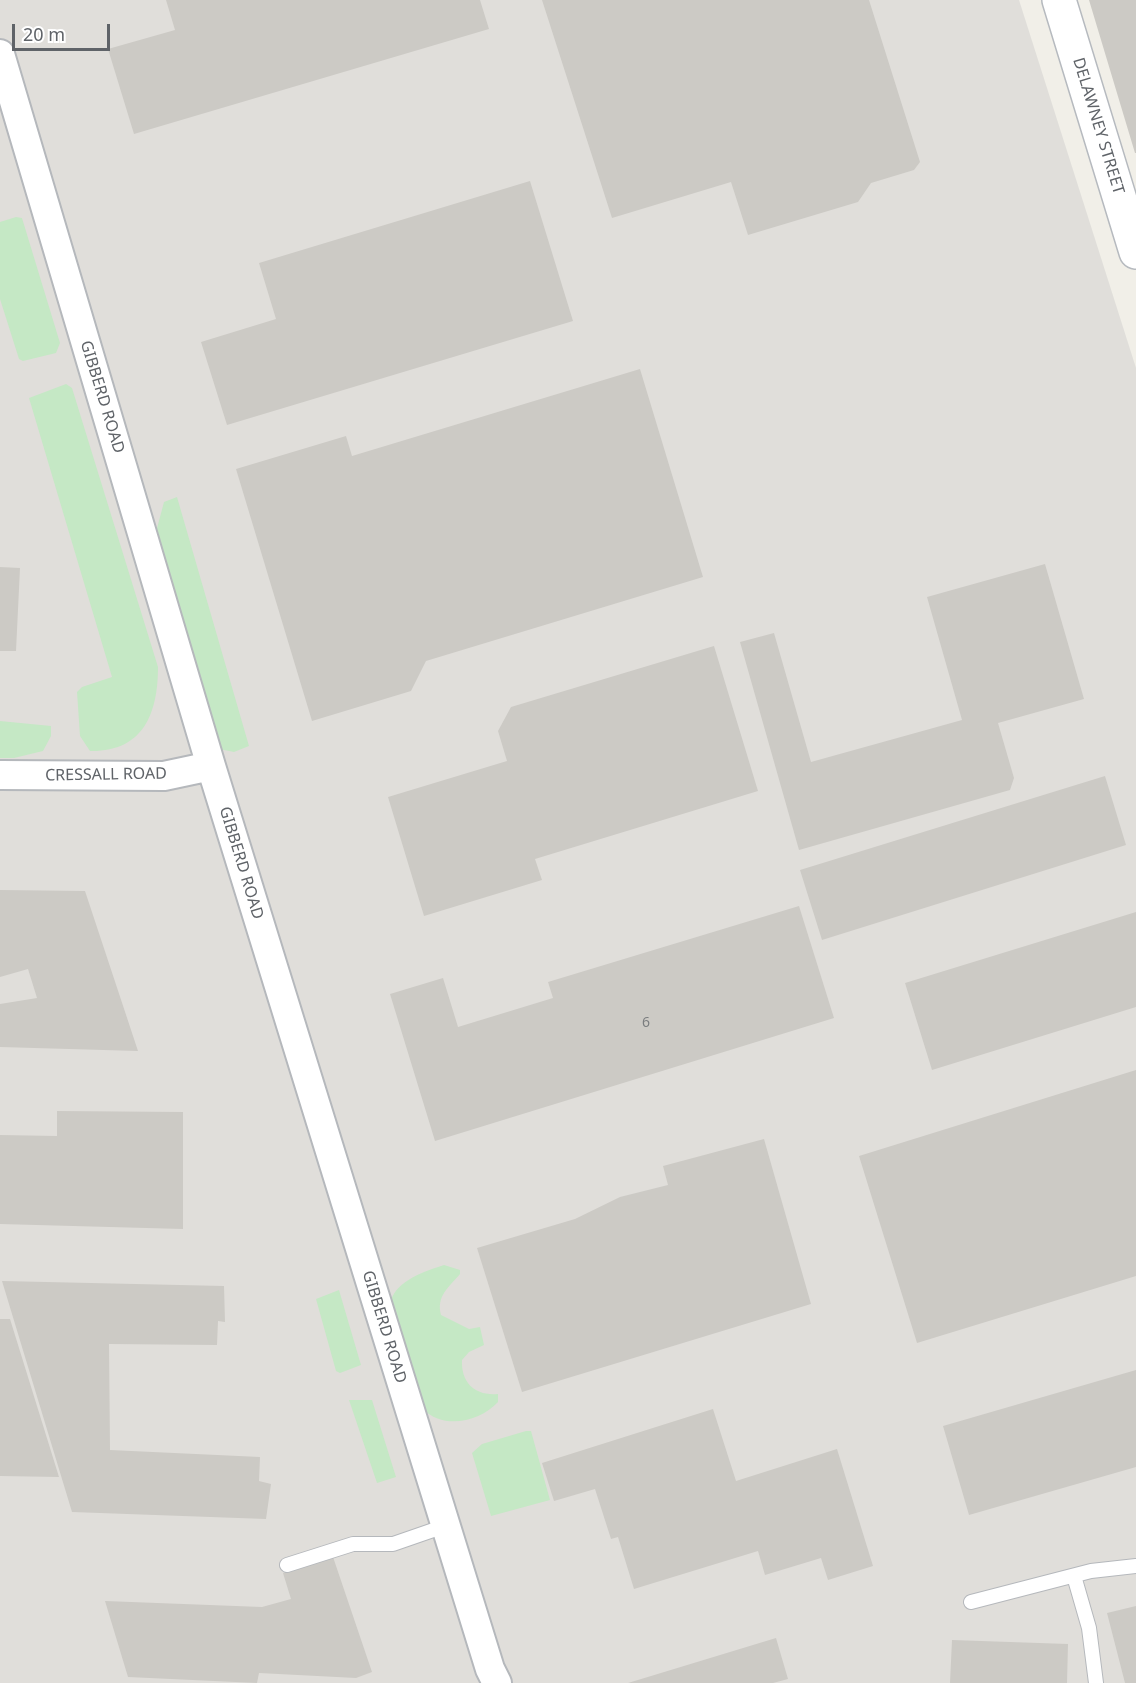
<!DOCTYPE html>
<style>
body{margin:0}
#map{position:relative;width:1136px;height:1683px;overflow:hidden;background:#f1efe8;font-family:"Noto Sans",sans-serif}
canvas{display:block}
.scale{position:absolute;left:12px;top:24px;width:98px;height:27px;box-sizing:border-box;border:3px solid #5f6368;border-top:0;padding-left:8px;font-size:18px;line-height:21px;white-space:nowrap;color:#5f6368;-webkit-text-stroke:4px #fff;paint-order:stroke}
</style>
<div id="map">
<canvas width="1136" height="1683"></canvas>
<div class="scale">20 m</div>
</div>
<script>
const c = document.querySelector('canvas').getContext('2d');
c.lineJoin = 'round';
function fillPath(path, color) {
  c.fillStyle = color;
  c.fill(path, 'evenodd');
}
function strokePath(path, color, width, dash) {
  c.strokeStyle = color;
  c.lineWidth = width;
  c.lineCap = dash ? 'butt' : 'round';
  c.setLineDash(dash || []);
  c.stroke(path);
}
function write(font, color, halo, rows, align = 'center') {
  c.font = font + ' "Noto Sans",sans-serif';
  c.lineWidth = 4.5;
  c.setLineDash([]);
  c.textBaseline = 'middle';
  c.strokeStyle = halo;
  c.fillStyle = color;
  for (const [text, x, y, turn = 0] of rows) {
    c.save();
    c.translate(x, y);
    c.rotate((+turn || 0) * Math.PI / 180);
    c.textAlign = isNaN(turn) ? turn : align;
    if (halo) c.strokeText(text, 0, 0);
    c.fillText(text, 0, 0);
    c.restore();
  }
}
fillPath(new Path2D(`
 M 0,0 L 1019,0 L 1136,368 L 1136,1683 L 0,1683 Z`), '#e0deda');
fillPath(new Path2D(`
 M 16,217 L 22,218 L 60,343 L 56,353 L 23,361 L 19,359 L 0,299 L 0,222 Z
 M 66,384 L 72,388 L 158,667 C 158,714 143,752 90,751 L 80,736 L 77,692 L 82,687 L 112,677 L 29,398 Z
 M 177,497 L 249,746 L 234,752 L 219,749 L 156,532 L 164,502 Z
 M 0,721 L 51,726 L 51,736 L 43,751 L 14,758 L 0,758 Z
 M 444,1265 L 460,1270 L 460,1274 C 449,1287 436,1296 441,1315 L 469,1329 L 480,1327 L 484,1345 L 469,1352 L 462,1360 C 461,1383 475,1396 498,1394 L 498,1402 C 481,1421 444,1430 424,1410 L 391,1300 C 398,1280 425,1271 444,1265 Z
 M 339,1290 L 361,1365 L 340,1373 L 336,1371 L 316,1299 Z
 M 349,1400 L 372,1400 L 396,1477 L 377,1483 Z
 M 526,1431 L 531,1431 L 550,1500 L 491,1516 L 472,1453 L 482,1444 Z`), '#c5e8c5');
fillPath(new Path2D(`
 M 166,0 L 480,0 L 489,29 L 134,134 L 108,49 L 175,30 Z
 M 542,0 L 869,0 L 920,162 L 914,170 L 871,183 L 858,202 L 748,235 L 731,182 L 612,218 Z
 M 1089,0 L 1136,0 L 1136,153 L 1135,153 Z
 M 530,181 L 573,321 L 227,425 L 201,342 L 276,319 L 259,263 Z
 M 640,369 L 703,577 L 426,661 L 411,691 L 312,721 L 236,469 L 346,436 L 352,456 Z
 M 1045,564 L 1084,699 L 998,723 L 1014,778 L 1010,790 L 799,850 L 740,642 L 774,633 L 811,762 L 962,720 L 927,597 Z
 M 0,567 L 20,568 L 16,651 L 0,651 Z
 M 714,646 L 758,791 L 535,859 L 542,880 L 424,916 L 388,797 L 507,761 L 498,731 L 511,707 Z
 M 1105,776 L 1126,845 L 822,940 L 800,870 Z
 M 0,890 L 85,891 L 138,1051 L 0,1047 L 0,1004 L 37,998 L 28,969 L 0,977 Z
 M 799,906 L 834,1018 L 435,1141 L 390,994 L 443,978 L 458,1027 L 553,998 L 548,982 Z
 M 1136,912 L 1136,1007 L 932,1070 L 905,983 Z
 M 1136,1070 L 1136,1276 L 917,1343 L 859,1156 Z
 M 57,1111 L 183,1112 L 183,1229 L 0,1224 L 0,1135 L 57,1136 Z
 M 764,1139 L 811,1304 L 522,1392 L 477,1248 L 575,1219 L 620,1197 L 668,1185 L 663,1166 Z
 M 2,1281 L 224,1286 L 225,1322 L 218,1321 L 217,1345 L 109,1344 L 110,1450 L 260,1457 L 259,1481 L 271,1484 L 266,1519 L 72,1512 Z
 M 0,1319 L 10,1319 L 59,1477 L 0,1476 Z
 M 1136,1370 L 1136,1467 L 969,1515 L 943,1426 Z
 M 713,1409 L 736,1481 L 837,1449 L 873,1566 L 828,1580 L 821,1558 L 765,1575 L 758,1551 L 634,1589 L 618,1537 L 611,1539 L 595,1489 L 554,1501 L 542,1463 Z
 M 333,1557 L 372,1672 L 356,1678 L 259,1673 L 257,1683 L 128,1677 L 105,1601 L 262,1607 L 291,1599 L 283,1573 Z
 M 1136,1606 L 1136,1683 L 1125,1683 L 1107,1613 Z
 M 776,1638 L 788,1679 L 773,1683 L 628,1683 Z
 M 952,1640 L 1068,1644 L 1067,1683 L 950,1683 Z`), '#cccac5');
const lane = new Path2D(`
 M 287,1565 L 353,1544 L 393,1544 L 445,1526
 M 1074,1576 L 1089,1628 L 1096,1683
 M 971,1602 L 1091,1571 L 1136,1566`);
const street = new Path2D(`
 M 0,54 L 211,766 L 490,1669 L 497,1683
 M 0,775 L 164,776 L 211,766`);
const secondary = new Path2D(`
 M 1059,0 L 1136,252`);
strokePath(lane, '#b5b8bc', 16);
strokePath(street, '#b5b8bc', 32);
strokePath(secondary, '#b6babf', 36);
strokePath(lane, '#fff', 14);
strokePath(street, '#fff', 28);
strokePath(secondary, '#fff', 33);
write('14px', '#7a7d7f', null, [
 ["6",646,1023]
]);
write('16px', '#5f6368', '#fff', [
 ["DELAWNEY STREET",1098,126,73],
 ["GIBBERD ROAD",102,397,73],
 ["CRESSALL ROAD",106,775,-1],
 ["GIBBERD ROAD",241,863,73],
 ["GIBBERD ROAD",384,1327,73]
]);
</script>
